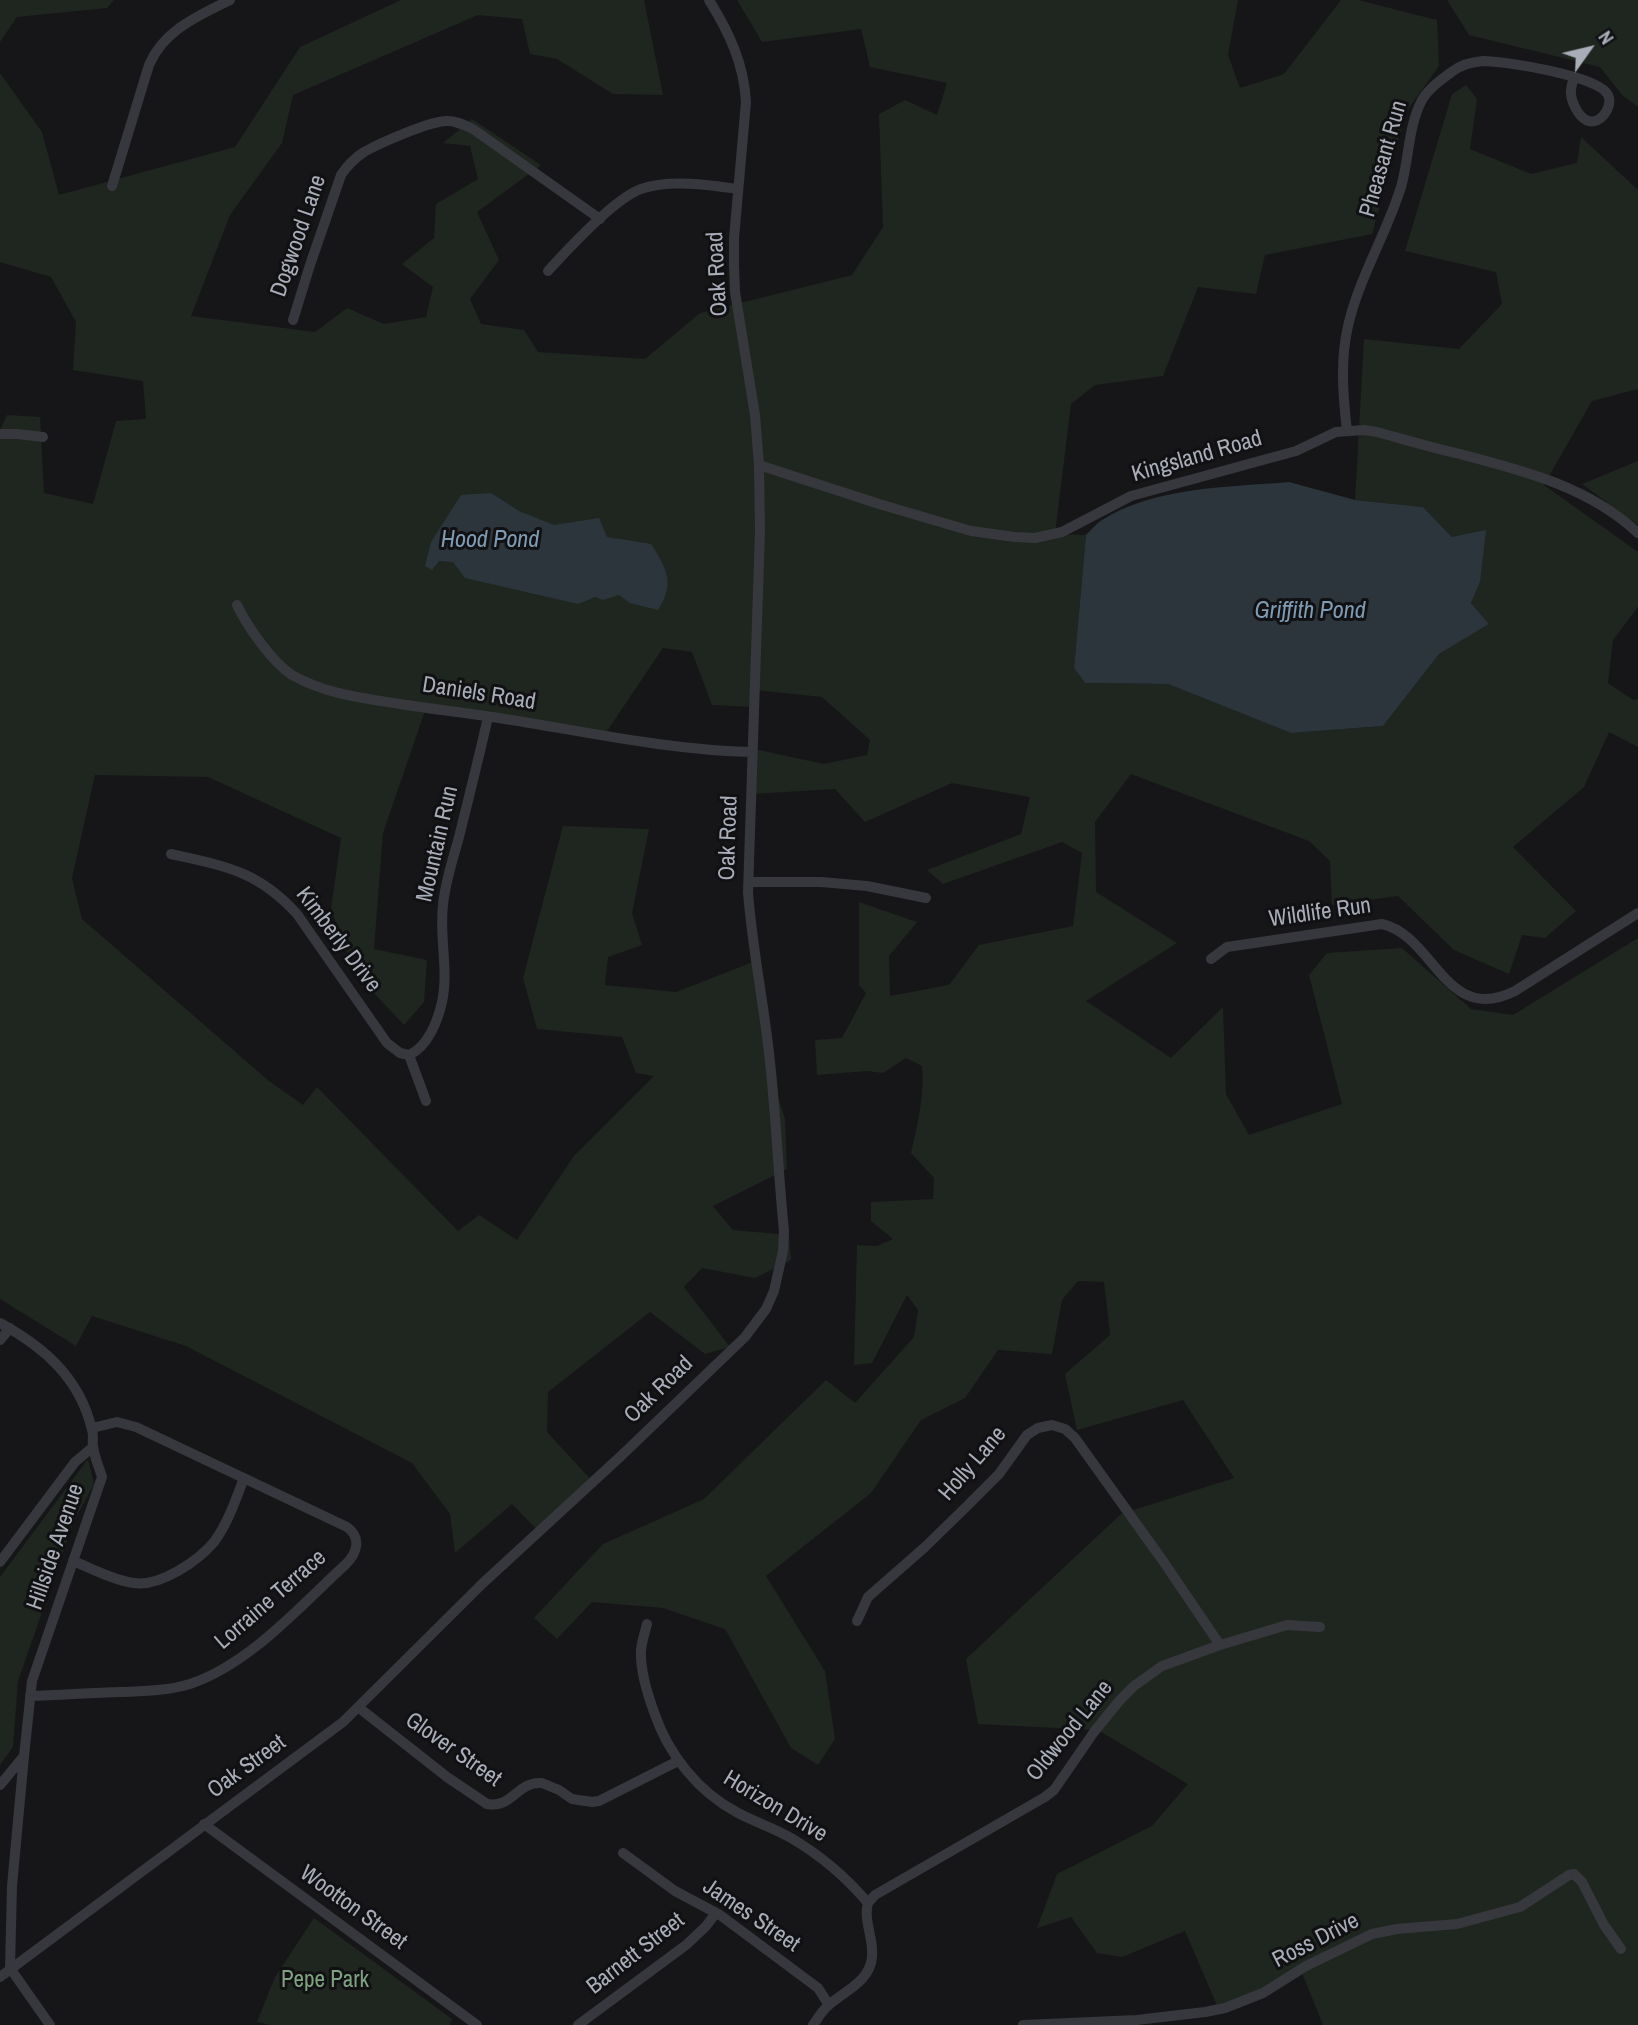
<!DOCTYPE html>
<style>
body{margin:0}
#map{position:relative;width:1638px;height:2025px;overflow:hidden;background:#161618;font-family:"Archivo Narrow",sans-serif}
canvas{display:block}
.north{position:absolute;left:1554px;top:14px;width:70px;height:70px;-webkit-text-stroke:5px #111113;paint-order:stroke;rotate:56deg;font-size:19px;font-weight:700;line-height:28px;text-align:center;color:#a8adb8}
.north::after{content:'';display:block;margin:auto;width:24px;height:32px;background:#a8adb8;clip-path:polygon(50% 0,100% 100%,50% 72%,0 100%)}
</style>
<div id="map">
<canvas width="1638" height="2025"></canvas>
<div class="north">N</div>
</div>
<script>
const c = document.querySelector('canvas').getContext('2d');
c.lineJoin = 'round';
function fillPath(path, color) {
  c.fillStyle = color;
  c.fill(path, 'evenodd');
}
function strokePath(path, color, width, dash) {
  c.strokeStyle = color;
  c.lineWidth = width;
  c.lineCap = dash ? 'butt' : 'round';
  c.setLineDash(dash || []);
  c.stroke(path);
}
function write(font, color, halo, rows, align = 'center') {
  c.font = font + ' "Archivo Narrow",sans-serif';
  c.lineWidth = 6;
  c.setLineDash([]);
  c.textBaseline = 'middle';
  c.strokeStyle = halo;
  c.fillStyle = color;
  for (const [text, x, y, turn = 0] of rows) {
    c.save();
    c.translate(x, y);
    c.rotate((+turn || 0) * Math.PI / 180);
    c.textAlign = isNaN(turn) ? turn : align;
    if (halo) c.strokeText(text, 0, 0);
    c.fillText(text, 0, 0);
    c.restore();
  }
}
fillPath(new Path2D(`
 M 0,0 L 114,0 L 107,8 L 17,17 L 0,42 Z
 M 401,0 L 644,0 L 663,95 L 613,94 L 557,59 L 530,54 L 522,19 L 478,15 L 293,95 L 282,143 L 230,215 L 191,316 L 315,332 L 347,308 L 384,324 L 426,317 L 433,287 L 402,264 L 434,238 L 436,204 L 478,179 L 470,146 L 443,143 L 472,119 L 541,165 L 477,212 L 499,260 L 470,299 L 481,324 L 524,330 L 538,352 L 645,359 L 700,313 L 852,275 L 883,227 L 879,114 L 905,100 L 937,115 L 947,83 L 870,67 L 861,29 L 762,42 L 737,0 L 1238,0 L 1228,55 L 1240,88 L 1284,74 L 1341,0 L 1358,0 L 1437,20 L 1439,66 L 1406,112 L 1372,234 L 1265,255 L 1256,294 L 1198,287 L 1163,376 L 1095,385 L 1071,404 L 1055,534 L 1086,535 L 1074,668 L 1085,683 L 1168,684 L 1291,733 L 1383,726 L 1439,654 L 1489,624 L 1471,603 L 1480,582 L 1452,537 L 1423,507 L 1355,500 L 1364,339 L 1459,349 L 1502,304 L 1496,272 L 1405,251 L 1452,94 L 1466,85 L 1477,99 L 1470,149 L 1531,174 L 1577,163 L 1581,137 L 1638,190 L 1638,389 L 1592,401 L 1544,485 L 1638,552 L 1638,607 L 1613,640 L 1608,683 L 1633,700 L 1638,699 L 1638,747 L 1609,732 L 1584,787 L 1513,847 L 1576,911 L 1545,938 L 1522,935 L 1509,974 L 1454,950 L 1398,896 L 1332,905 L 1330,861 L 1309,841 L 1131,774 L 1095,822 L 1096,892 L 1177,943 L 1086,1001 L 1171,1058 L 1223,1007 L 1226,1094 L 1249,1135 L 1342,1104 L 1309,975 L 1327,953 L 1402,948 L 1471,1009 L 1513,1015 L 1638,938 L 1638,2025 L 1323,2025 L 1302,1973 L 1219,2010 L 1185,1931 L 1122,1957 L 1097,1953 L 1071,1917 L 1037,1928 L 1057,1874 L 1152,1826 L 1188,1784 L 1098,1730 L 978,1724 L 966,1659 L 1121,1514 L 1234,1478 L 1183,1400 L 1077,1430 L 1065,1374 L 1110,1335 L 1104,1282 L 1078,1281 L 1062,1300 L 1052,1354 L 998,1350 L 965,1398 L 921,1420 L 871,1493 L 766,1576 L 825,1671 L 835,1739 L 818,1765 L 791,1748 L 725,1629 L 663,1608 L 592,1602 L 557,1639 L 534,1618 L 603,1544 L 704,1499 L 826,1380 L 855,1403 L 914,1337 L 918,1310 L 907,1295 L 872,1363 L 854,1365 L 857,1245 L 877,1246 L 893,1239 L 871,1221 L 871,1202 L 933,1199 L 934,1178 L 911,1153 C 917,1126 925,1094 922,1066 L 906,1058 L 883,1073 L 867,1071 L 817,1075 L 815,1040 L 842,1038 L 866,993 L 859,985 L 859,902 L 917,922 L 889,956 L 890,996 L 949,985 L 979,945 L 1073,926 L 1082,853 L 1062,842 L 943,884 L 927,870 L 1021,834 L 1030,797 L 952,783 L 865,822 L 835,789 L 752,794 L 754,749 L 824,764 L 867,755 L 870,740 L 822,697 L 755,690 L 754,707 L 712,705 L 692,652 L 663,648 L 605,734 L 426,708 L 383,833 L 374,949 L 427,960 L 424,1002 L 404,1025 L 354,972 L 331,909 L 341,838 L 208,777 L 95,775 L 72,878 L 82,919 L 269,1081 L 303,1105 L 317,1087 L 458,1231 L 479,1215 L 517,1240 L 574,1156 L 654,1076 L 636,1073 L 622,1037 L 537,1029 L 523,978 L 563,826 L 649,829 L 632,913 L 642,945 L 608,957 L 605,985 L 676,992 L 758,960 L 769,1069 L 785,1119 L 787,1169 L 713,1206 L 733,1230 L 789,1235 L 791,1260 L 755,1278 L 702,1268 L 684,1287 L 730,1347 L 705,1354 L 650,1312 L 548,1392 L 547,1432 L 595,1484 L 541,1534 L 512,1504 L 455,1553 L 450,1514 L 412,1463 L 186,1346 L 92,1316 L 76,1346 L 0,1299 L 0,430 L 7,415 L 40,417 L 44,493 L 93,504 L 116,421 L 146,419 L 143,381 L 73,370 L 76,322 L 51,277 L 0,262 L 0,73 L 42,132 L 59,195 L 235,147 L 300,47 Z
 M 1447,0 L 1638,0 L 1638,107 L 1622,95 L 1600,67 L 1469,35 Z
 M 1638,461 L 1638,525 L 1582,484 Z
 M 88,1459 L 94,1484 L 74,1521 L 18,1681 L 13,1747 L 0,1765 L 0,1577 Z
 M 314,1918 L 452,2019 L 450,2025 L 271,2025 L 257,2022 L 275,1977 Z`), '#1e261f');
fillPath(new Path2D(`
 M 1289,482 L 1355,500 L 1423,507 L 1452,537 L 1486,530 L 1480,582 L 1471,603 L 1489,624 L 1439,654 L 1383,726 L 1291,733 L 1168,684 L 1085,683 L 1074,668 L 1086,535 C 1091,530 1096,524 1102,520 C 1154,487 1229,487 1289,482 Z
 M 491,493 L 519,511 L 554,525 L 599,518 L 607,537 L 651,544 C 667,569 675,583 658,610 L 630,603 L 619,595 L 603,600 L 595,597 L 578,604 L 465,578 L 453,562 L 439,561 L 432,570 L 425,566 L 431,542 L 461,495 Z`), '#2c353c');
strokePath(new Path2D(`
 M 112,186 L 149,65 C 164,30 198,16 230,0
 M 548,271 C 568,249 615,198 641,189 C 669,179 710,185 738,189
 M 293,320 L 310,265 L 341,175 C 347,166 355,158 364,152 C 380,143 430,121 447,121 C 457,121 464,125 473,129 L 600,219
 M 1347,431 C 1343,396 1340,361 1348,326 C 1359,278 1386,235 1401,187 C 1409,160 1408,126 1422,100 C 1429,88 1442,79 1453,71 C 1461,65 1472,62 1483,61 C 1504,61 1600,76 1608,95 C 1614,107 1599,127 1586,120 C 1578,116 1571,101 1571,93 C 1570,88 1573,82 1574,77
 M 0,434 L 17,434 L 43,437
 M 759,465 L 879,504 L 971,531 L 1015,537 L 1035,538 L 1062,532 L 1131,496 L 1296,451 L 1336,432 L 1364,430 L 1377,432 C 1403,439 1429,447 1456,453 C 1521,470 1588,486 1638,533
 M 237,605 C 247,626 272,662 292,675 C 325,694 363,698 400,704 C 433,709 466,713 499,718 C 583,731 667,750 752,752
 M 171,854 C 225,866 258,871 297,914 L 387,1043 L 400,1053 L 409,1055
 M 749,882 L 821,882 L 867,886 L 926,898
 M 1211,959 L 1227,947 L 1382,924 C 1435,936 1445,1026 1515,991 L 1638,913
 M 409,1055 C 428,1047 438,1020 442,1002 C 449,970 439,937 443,905 C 445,882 453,859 459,837 C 469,797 479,757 488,717
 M 409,1055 L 426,1101
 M 0,1323 C 44,1347 80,1378 92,1430 C 94,1435 92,1441 93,1446 C 94,1456 99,1467 102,1477 L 32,1681 L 24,1756 L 0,1785
 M 0,1340 L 10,1328
 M 73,1561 C 91,1568 115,1581 134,1583 C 160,1587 198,1561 214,1542 C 228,1523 236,1499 244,1478
 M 0,1562 L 75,1462 L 93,1447
 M 857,1621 L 868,1597 L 925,1547 L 964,1509 L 999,1474 L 1027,1435 L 1038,1428 L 1052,1425 L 1065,1429 L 1075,1438 L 1163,1561 L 1220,1645
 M 647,1624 C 645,1632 642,1641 641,1650 C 640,1671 647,1693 654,1712 C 668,1754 698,1792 738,1813 C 755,1822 774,1828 791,1838 C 820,1855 846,1877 868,1903 C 863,1920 874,1939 872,1957 C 870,1981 846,1990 830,2004 C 823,2009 818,2018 813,2025
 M 30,1696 C 60,1695 90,1693 121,1692 C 144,1691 167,1691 190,1684 C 250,1664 300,1606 346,1564 C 357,1553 362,1538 347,1527 L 136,1427 L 117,1422 L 92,1428
 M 358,1707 L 447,1777 L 487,1804 C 512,1809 517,1781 542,1783 L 559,1790 L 572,1799 L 592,1802 L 599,1801 L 678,1761
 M 24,1756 L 12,1886 L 10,1968 L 50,2025
 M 204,1824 L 477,2025
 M 623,1853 L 675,1891 L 720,1915 L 818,1988 L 829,2005
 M 868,1903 L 875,1895 L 1045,1797 L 1054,1790 L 1094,1732 L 1120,1700 L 1134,1686 L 1162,1666 L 1220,1645 L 1287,1625 L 1320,1627
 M 0,1977 L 343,1722 L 482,1584 L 621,1456 L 745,1337 L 766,1309 L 774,1291 L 783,1251 L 784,1231 C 778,1172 776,1112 769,1053 C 763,999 752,946 748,892 L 760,531 L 759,465 L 755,415 L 735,292 L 734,265 L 734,238 L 746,102 C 744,64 729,32 709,0
 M 578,2025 L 686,1945 L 706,1926 L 716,1913
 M 1023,2025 L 1137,2020 L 1205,2012 L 1225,2008 L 1263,1993 L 1306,1966 L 1372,1934 L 1397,1929 L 1457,1924 L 1520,1907 L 1569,1875 L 1574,1874 L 1582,1882 L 1604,1925 L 1621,1949`), '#37383d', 10);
write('23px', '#a8adb8', '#111113', [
 ["Pheasant Run",1384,159,-74],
 ["Dogwood Lane",299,236,-71],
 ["Oak Road",718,274,-93],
 ["Kingsland Road",1197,457,-16],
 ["Daniels Road",479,694,9],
 ["Oak Road",729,838,-88],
 ["Mountain Run",438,844,-77],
 ["Wildlife Run",1320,913,-8],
 ["Kimberly Drive",338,940,53],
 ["Oak Road",659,1390,-44],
 ["Holly Lane",973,1464,-49],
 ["Hillside Avenue",56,1547,-71],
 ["Lorraine Terrace",271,1600,-41],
 ["Oldwood Lane",1070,1731,-51],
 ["Glover Street",453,1750,35],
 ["Oak Street",247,1767,-36],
 ["Horizon Drive",775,1807,31],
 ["Wootton Street",353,1908,36],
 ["James Street",751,1916,34],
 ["Ross Drive",1316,1941,-27],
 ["Barnett Street",636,1954,-38]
]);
write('23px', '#7fa381', '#111113', [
 ["Pepe Park",325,1981]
]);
write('italic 24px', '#7f9bb3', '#111113', [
 ["Hood Pond",490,541],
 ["Griffith Pond",1310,612]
]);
</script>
